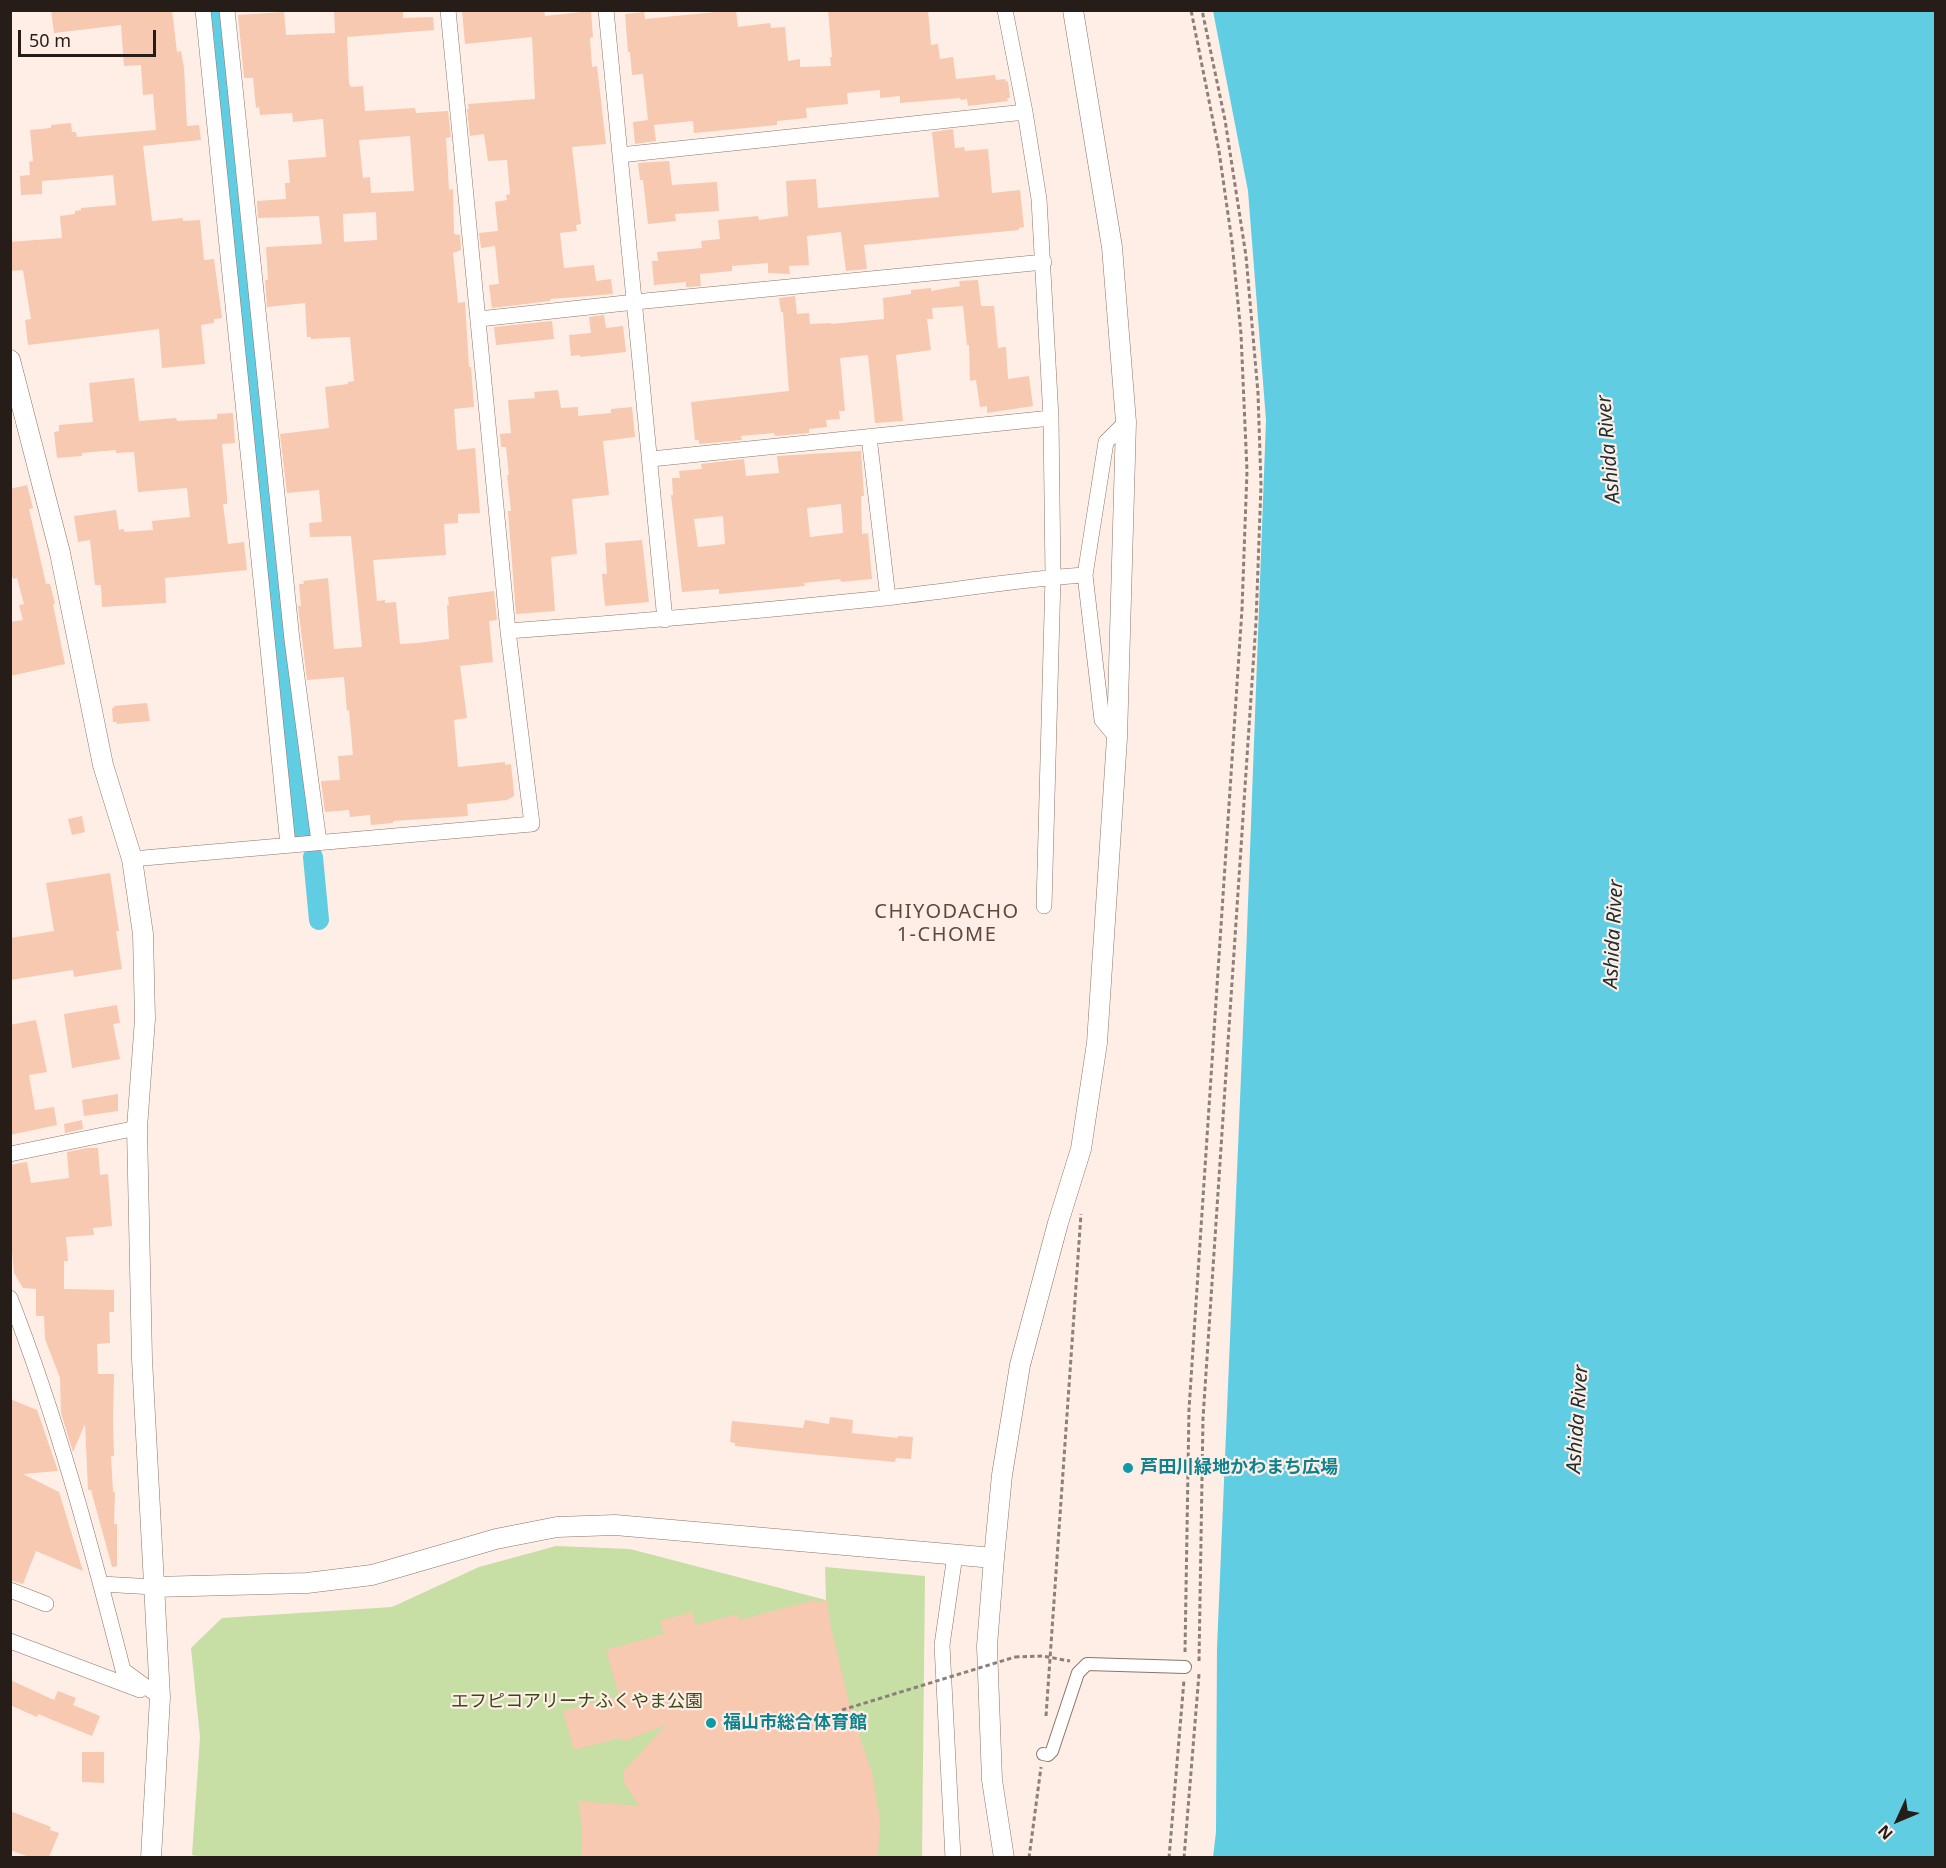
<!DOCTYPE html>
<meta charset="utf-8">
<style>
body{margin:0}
#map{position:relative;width:1946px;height:1868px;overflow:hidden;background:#feeee6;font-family:"Noto Sans",sans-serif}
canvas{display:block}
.frame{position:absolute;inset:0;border:12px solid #261d18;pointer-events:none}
.north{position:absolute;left:1868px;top:1790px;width:60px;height:60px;-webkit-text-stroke:4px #feeee6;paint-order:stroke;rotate:226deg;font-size:16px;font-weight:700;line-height:24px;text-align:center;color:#261d18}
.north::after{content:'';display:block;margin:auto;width:21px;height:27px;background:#261d18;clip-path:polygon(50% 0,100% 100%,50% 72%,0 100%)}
.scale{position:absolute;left:18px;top:30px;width:138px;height:27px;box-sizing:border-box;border:3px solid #261d18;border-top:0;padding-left:8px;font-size:18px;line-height:21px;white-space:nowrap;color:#261d18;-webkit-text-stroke:4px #feeee6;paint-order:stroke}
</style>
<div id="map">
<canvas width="1946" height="1868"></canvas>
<div class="frame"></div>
<div class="north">N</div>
<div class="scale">50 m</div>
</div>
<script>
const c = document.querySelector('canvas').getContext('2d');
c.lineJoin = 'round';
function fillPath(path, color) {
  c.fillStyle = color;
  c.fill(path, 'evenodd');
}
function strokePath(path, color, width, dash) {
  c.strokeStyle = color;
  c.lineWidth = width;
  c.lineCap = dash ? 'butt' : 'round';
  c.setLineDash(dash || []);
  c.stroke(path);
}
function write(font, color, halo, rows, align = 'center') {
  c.font = font + ' "Noto Sans","Noto Sans JP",sans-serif';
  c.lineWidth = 4.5;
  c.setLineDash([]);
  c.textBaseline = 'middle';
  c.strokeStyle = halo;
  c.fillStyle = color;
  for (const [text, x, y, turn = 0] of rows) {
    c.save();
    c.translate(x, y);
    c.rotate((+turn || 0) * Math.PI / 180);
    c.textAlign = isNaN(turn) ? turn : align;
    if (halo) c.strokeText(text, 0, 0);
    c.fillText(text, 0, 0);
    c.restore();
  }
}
fillPath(new Path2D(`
 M 556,1546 L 630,1549 L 826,1600 L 825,1567 L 925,1576 L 922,1857 L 209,1858 L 192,1855 L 200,1737 L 191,1648 L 222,1618 L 392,1607 L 479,1567 Z`), '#c7dea5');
fillPath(new Path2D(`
 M 1213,11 L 1935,11 L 1935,1857 L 1213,1857 L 1216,1832 L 1217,1648 L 1246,957 L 1266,420 L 1248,191 Z`), '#61cde2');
strokePath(new Path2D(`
 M 216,10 L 245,315 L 302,831
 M 313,857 L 319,920`), '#61cde2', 20);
fillPath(new Path2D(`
 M 51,10 L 172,10 L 177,52 L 181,51 L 184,68 L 187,126 L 199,125 L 201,140 L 143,146 L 152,221 L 183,218 L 183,221 L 200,220 L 204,260 L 214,259 L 222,318 L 214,319 L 214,323 L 201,325 L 205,364 L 162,368 L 159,329 L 28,345 L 25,320 L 31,319 L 23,270 L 10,271 L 10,242 L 62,238 L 60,216 L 75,214 L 75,211 L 81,210 L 81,208 L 116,205 L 113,175 L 42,181 L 42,194 L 21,195 L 20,176 L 30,175 L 29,162 L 33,161 L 30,130 L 51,128 L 51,125 L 71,123 L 72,132 L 76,132 L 77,137 L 156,130 L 153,94 L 143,95 L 141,65 L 124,66 L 121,25 L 54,33 Z
 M 403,10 L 403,18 L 433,17 L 434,30 L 347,37 L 349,83 L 351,87 L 363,86 L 365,111 L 415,108 L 416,113 L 448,111 L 451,137 L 446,138 L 449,190 L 453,189 L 454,234 L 460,235 L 461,250 L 453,253 L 458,303 L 465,302 L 469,367 L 471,367 L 474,407 L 454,409 L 457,450 L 475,448 L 480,513 L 458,514 L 458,523 L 444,524 L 446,555 L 373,560 L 377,601 L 385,600 L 385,603 L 396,602 L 400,644 L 417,643 L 449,639 L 447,605 L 449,605 L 448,597 L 494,591 L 497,620 L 489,621 L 493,662 L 460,666 L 467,718 L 454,720 L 458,767 L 505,762 L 505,765 L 511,764 L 514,793 L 514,796 L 507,800 L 467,804 L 468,816 L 393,821 L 393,823 L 371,825 L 370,815 L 350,817 L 349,810 L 325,812 L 321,781 L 340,780 L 338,756 L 353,755 L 349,710 L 347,711 L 344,677 L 307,680 L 298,606 L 301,606 L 299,584 L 304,584 L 303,581 L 328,578 L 334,649 L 362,647 L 351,536 L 310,537 L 309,523 L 322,522 L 319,490 L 287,493 L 280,434 L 329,428 L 325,387 L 348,384 L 348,382 L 354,381 L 350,337 L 311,339 L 311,337 L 307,337 L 305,303 L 267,307 L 265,280 L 268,280 L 266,247 L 322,244 L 319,216 L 258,218 L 257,201 L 286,199 L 285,183 L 290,183 L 288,160 L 326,157 L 323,119 L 293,122 L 292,113 L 260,115 L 259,107 L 256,108 L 253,78 L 244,78 L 238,15 L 284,12 L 286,35 L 335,33 L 334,11 ZM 410,136 L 414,191 L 371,193 L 370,177 L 363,178 L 359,140 ZM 376,212 L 377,240 L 344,242 L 343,214 Z
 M 462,10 L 544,10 L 545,16 L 591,11 L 593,37 L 590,38 L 592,67 L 597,66 L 606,144 L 572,147 L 581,224 L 576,225 L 577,231 L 560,233 L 564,268 L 594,265 L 596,281 L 611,279 L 613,294 L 550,299 L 550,301 L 492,308 L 489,285 L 499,284 L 495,246 L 481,248 L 479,233 L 498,231 L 495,202 L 507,200 L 506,195 L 510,194 L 507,160 L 488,161 L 484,134 L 470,136 L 467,109 L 469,109 L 468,104 L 535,99 L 532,37 L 465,44 Z
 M 736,10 L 738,27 L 770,23 L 771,28 L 785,27 L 788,61 L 800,59 L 800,67 L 831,66 L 830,57 L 832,57 L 828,10 L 928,10 L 931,45 L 938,44 L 940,59 L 953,57 L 956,79 L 995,75 L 996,80 L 1005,79 L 1006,82 L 1008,81 L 1010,98 L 1007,98 L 1008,101 L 968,106 L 967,99 L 961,100 L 960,98 L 900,103 L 900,96 L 880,98 L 880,90 L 847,93 L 848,104 L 806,108 L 807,118 L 777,121 L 777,125 L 694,133 L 693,121 L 654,125 L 656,141 L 635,144 L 633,122 L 648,120 L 643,74 L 632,75 L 630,52 L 628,52 L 625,14 L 644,12 L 645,19 Z
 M 953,129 L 955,148 L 964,147 L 965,151 L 988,149 L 992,193 L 1020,190 L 1024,227 L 1019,228 L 1019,230 L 864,245 L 867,269 L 846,271 L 841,232 L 807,236 L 809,265 L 789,266 L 790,274 L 768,273 L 768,263 L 732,266 L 732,271 L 700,274 L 701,286 L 686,287 L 686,282 L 654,285 L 652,261 L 658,261 L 657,252 L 702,248 L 701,241 L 720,239 L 718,220 L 758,216 L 759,220 L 788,216 L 786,181 L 816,179 L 818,208 L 939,197 L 932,132 Z
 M 669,161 L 672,185 L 717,182 L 719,211 L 675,214 L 676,221 L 648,224 L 643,180 L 640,180 L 638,163 Z
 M 978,280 L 981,306 L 994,306 L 998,348 L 1006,347 L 1008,379 L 1029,376 L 1033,406 L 987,413 L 987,406 L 980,407 L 976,380 L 970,381 L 969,345 L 967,345 L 963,306 L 932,308 L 933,319 L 927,319 L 931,350 L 896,355 L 903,421 L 875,423 L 868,355 L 840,358 L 845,411 L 839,411 L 840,419 L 826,420 L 827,427 L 809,429 L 809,433 L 775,436 L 774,433 L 741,436 L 742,440 L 699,444 L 699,440 L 695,440 L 691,402 L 789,391 L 783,312 L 781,312 L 779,298 L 795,296 L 797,314 L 809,313 L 810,324 L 831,323 L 831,324 L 884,319 L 883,298 L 911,294 L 911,290 L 931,288 L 931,291 L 960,286 L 959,281 Z
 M 604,315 L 606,328 L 623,326 L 626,352 L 580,357 L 580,355 L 571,356 L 569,335 L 591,333 L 589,317 Z
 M 552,321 L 554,339 L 496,345 L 494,327 Z
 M 134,378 L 139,421 L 176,418 L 177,421 L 217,419 L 217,414 L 233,413 L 235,443 L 222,444 L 227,496 L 227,504 L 223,504 L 228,544 L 244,542 L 247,570 L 165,578 L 166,603 L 102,607 L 101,585 L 95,585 L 90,540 L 78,542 L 74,516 L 116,510 L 119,530 L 124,529 L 124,532 L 153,530 L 152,521 L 190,517 L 187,488 L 138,492 L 134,452 L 116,453 L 116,450 L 82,453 L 82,456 L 57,458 L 54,432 L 59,431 L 59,425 L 93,422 L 89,383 Z
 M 558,390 L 561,408 L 578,407 L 578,416 L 611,413 L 611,409 L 632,407 L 635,437 L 603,441 L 609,495 L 572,499 L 577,554 L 551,557 L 555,611 L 516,614 L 508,511 L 511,511 L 507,475 L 509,475 L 506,447 L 501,447 L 500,434 L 511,433 L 508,400 L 535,398 L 534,392 Z
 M 861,451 L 864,496 L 861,496 L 862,534 L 868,533 L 872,579 L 841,582 L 840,579 L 804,583 L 805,586 L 719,594 L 719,589 L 682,592 L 671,495 L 673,495 L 672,478 L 680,478 L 679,471 L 702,469 L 701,464 L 744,459 L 746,476 L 779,473 L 777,456 ZM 841,504 L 843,533 L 810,537 L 807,508 ZM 723,516 L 725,544 L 698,547 L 694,519 Z
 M 27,485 L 33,508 L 29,509 L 46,584 L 50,584 L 55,604 L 53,604 L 65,664 L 10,676 L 10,622 L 23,620 L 19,605 L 24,604 L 17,578 L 13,579 L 10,566 L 10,489 Z
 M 642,540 L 649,602 L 605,606 L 602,574 L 607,574 L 605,543 Z
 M 147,703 L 150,721 L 116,724 L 117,722 L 113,722 L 112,708 L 114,708 L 114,706 Z
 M 82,816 L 85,832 L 72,835 L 68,819 Z
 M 110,873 L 119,931 L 116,931 L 122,969 L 74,977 L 73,970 L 10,980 L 10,938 L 54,931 L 46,883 Z
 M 117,1005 L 120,1023 L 113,1024 L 120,1059 L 72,1068 L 64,1014 Z
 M 36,1020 L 47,1072 L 29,1075 L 35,1110 L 54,1107 L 57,1125 L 10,1135 L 10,1025 Z
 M 118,1094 L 118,1111 L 84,1116 L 82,1100 Z
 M 82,1120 L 83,1129 L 65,1133 L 64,1124 Z
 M 87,1148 L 98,1148 L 100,1175 L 108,1174 L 112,1226 L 93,1228 L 94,1235 L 66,1237 L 68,1261 L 64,1261 L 64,1289 L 114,1290 L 114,1312 L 109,1312 L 110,1343 L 97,1344 L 98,1374 L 114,1374 L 113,1423 L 114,1456 L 111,1456 L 113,1492 L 115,1492 L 114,1524 L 117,1524 L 117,1566 L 112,1567 L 91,1490 L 88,1490 L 85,1424 L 73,1452 L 61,1413 L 60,1378 L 45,1339 L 44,1316 L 36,1316 L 36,1289 L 23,1288 L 14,1273 L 10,1230 L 10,1165 L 27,1162 L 31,1183 L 69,1178 L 67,1152 Z
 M 10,1399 L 37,1410 L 58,1471 L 23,1474 L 59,1492 L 83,1571 L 36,1551 L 23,1584 L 10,1580 Z
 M 830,1417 L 853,1420 L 852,1433 L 898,1438 L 898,1436 L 913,1437 L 911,1459 L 896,1458 L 895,1462 L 788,1452 L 735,1446 L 735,1443 L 730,1442 L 732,1421 L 803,1428 L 805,1420 L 829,1424 Z
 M 814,1600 L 815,1603 L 827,1600 L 831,1627 L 851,1710 L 872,1773 L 880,1819 L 878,1857 L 581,1857 L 582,1827 L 578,1801 L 639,1806 L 624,1782 L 624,1771 L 666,1725 L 624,1741 L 623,1739 L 619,1740 L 619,1738 L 574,1750 L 563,1711 L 619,1696 L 606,1650 L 664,1634 L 660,1621 L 692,1612 L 696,1625 L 737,1614 L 739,1620 Z
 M 10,1680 L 54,1700 L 58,1691 L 76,1698 L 73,1705 L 100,1716 L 92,1736 L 38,1714 L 37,1717 L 10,1705 Z
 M 82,1752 L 104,1752 L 104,1783 L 82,1782 Z
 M 10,1811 L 51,1827 L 50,1830 L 59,1833 L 49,1857 L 29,1857 L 10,1850 Z`), '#f6c9b0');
const pedestrian = new Path2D(`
 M 1043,1754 L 1048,1755 L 1052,1751 L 1078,1673 L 1087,1664 L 1185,1667`);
const minor = new Path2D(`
 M 203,10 L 288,845
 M 227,10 L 292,640 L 319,842
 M 606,10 L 665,620
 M 1005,10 L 1025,112 L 1039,199 L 1051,418 L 1053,577 L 1044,906
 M 620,155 L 1025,112
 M 479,319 L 635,302 L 1044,262
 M 869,437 L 888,598
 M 651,459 L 1051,418
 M 1085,575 L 1102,720 L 1117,738
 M 508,631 C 634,622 760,611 885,598 C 952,591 1018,579 1085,575 L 1106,442 L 1126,422
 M 132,859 L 532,824 L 508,631 L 448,10
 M 10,1154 L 137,1128
 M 10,1298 C 57,1418 91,1545 123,1670 L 160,1697
 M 101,1584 L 154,1587
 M 10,1590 L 46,1604
 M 10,1641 L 140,1690
 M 953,1858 L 942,1645 L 955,1555`);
const tertiary = new Path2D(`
 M 10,360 L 60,553 L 103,765 L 132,859 L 143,934 L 145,1019 L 137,1128 L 142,1359 L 160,1697 L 151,1858
 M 154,1587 L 307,1583 L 372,1575 L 496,1539 L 557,1527 L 615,1525 L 994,1558
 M 1004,1858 L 992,1780 L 987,1646 L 994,1558 L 1002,1475 L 1020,1365 L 1058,1223 L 1081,1149 L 1097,1043 L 1117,738 L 1126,422 L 1112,247 L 1073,10`);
strokePath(pedestrian, '#8c7569', 14);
strokePath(minor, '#8c7569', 16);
strokePath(tertiary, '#8c7569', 21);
strokePath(new Path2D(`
 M 1185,1652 L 1189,1409 L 1242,609 L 1247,471 L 1241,334 L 1232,242 L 1219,151 L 1191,10
 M 1015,1657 L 1042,1656 L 1070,1661
 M 1199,1661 L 1203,1418 L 1256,622 L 1261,485 L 1258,393 L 1246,256 L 1225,120 L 1202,10
 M 1046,1716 L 1081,1214
 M 1029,1858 L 1041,1767
 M 1169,1858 L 1184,1680
 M 1184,1858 L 1199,1674`), '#8c8079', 3, [4.5, 3]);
strokePath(pedestrian, '#fff', 12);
strokePath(minor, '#fff', 15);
strokePath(tertiary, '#fff', 20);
strokePath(new Path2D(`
 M 842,1710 L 1015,1657`), '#8c8079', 3, [4.5, 3]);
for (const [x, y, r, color] of [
 [1128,1468,6,"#0f9aa8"],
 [711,1723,6,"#0f9aa8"]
]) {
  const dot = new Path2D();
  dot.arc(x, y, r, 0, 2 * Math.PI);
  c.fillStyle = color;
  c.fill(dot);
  strokePath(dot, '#feeee6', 2);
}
write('bold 18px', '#0d838f', '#feeee6', [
 ["芦田川緑地かわまち広場",1140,1468],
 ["福山市総合体育館",723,1723]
], 'left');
write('18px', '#384a16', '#feeee6', [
 ["エフピコアリーナふくやま公園",577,1702]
]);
write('italic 20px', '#1a2e32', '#feeee6', [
 ["Ashida River",1609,449,-95],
 ["Ashida River",1614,934,-87],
 ["Ashida River",1578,1419,-86]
]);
c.letterSpacing = '1.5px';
write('20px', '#5d493e', '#feeee6', [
 ["CHIYODACHO",947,912],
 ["1-CHOME",947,935]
]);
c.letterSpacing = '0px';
</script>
